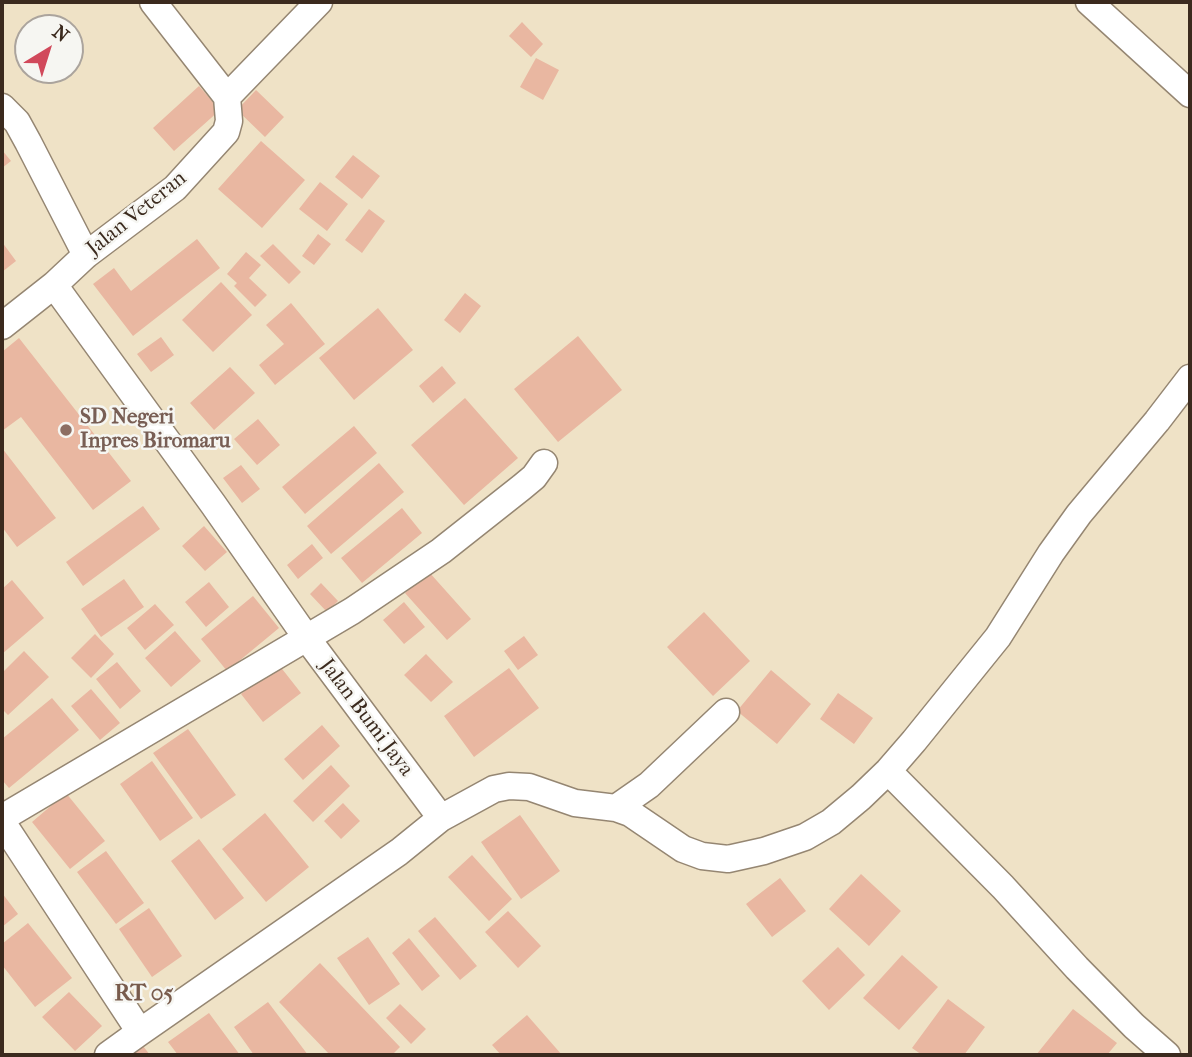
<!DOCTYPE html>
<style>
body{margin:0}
#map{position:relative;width:1192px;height:1057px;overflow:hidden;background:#efe2c6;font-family:"IM FELL French Canon",serif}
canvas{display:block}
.frame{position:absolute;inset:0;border:4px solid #3b2a1e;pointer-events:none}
.north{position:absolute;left:14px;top:14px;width:70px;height:70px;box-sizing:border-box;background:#f6f6f2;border:2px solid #aba49d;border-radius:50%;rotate:38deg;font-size:19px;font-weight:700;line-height:28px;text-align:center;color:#3b2a1e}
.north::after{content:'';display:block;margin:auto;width:24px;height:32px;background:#d1495b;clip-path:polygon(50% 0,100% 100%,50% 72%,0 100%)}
</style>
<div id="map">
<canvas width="1192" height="1057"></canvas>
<div class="frame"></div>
<div class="north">N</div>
</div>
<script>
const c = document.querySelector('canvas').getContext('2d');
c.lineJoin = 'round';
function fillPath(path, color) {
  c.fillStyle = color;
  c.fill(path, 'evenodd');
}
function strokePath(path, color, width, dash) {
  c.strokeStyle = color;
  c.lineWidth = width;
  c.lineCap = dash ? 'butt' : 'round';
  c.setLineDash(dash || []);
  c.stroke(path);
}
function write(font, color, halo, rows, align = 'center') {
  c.font = font + ' "IM FELL French Canon",serif';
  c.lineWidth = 5;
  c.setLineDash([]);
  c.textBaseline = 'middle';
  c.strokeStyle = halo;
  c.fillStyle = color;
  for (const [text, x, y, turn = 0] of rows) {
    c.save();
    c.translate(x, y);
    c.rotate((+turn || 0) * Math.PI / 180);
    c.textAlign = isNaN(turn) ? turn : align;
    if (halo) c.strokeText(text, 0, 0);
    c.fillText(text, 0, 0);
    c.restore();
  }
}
fillPath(new Path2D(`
 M 522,22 L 543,44 L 531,57 L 509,36 Z
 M 536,58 L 559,70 L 543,100 L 520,87 Z
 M 199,86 L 220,110 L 174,151 L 153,128 Z
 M 256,90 L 284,117 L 265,137 L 237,110 Z
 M 261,141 L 305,180 L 262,228 L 218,189 Z
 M 2,150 L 11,161 L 2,168 Z
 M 353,155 L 380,176 L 362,199 L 335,177 Z
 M 320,182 L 348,204 L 327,231 L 299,209 Z
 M 369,209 L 385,221 L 362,253 L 345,240 Z
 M 318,234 L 331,244 L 314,265 L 302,256 Z
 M 197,239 L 220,268 L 133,336 L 93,284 L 114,268 L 131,291 Z
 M 2,242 L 16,261 L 2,272 Z
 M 273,244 L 301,272 L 289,284 L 260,256 Z
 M 246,252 L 261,265 L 249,278 L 267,295 L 255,307 L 234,286 L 237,283 L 227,274 Z
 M 221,282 L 252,315 L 213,352 L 182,320 Z
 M 465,293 L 481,306 L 460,333 L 444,320 Z
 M 291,303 L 325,344 L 275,385 L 259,365 L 284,344 L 266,325 Z
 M 378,308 L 413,350 L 354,400 L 319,358 Z
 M 578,336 L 622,390 L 558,442 L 514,389 Z
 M 161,337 L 174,355 L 151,372 L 137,354 Z
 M 19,338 L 131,481 L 93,510 L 21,417 L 2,431 L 2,352 Z
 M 442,366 L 456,383 L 433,403 L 419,386 Z
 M 230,367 L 255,393 L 214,430 L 190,403 Z
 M 465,398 L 518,458 L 464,505 L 411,445 Z
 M 258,419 L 280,445 L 257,465 L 234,439 Z
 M 354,426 L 377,453 L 305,514 L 282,487 Z
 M 2,448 L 56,518 L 17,547 L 2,527 Z
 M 379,463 L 404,492 L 331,554 L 307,526 Z
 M 241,465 L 260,489 L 242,503 L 223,478 Z
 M 143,506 L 160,529 L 83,586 L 66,562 Z
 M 402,508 L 422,533 L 362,583 L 341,558 Z
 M 204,526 L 227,552 L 205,571 L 182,546 Z
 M 312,544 L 323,558 L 298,579 L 287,565 Z
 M 429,572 L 471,619 L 447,640 L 405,593 Z
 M 124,579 L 144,607 L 101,637 L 81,609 Z
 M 12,580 L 44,618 L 2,654 L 2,589 Z
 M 209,582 L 229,607 L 206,627 L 185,602 Z
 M 321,583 L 338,601 L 327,612 L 310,594 Z
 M 253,596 L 279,628 L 227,671 L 201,639 Z
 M 404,602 L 425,627 L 404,644 L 383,620 Z
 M 155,604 L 174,625 L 145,650 L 127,628 Z
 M 704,612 L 750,661 L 713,696 L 667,647 Z
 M 175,631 L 201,661 L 171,687 L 145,658 Z
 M 95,634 L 114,654 L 91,678 L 71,658 Z
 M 524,636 L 538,655 L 518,670 L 504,651 Z
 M 24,651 L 49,677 L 8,715 L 2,709 L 2,673 Z
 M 426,654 L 453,682 L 431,702 L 404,675 Z
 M 117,662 L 141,691 L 120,709 L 96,679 Z
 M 279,665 L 301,693 L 263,722 L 241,694 Z
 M 509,668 L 539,708 L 474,757 L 444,716 Z
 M 771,670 L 811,704 L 777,744 L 737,711 Z
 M 91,689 L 120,723 L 100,740 L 71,706 Z
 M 838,693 L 873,718 L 854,744 L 820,719 Z
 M 52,698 L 79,730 L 9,788 L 2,780 L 2,739 Z
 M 322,725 L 340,746 L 303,780 L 284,759 Z
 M 188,729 L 236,795 L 201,819 L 153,753 Z
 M 152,761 L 193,818 L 160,841 L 120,784 Z
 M 331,765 L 350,786 L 313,822 L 293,801 Z
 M 66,793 L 105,841 L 70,869 L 32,822 Z
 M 343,803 L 360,821 L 341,839 L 324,821 Z
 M 265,813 L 309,867 L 266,902 L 222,849 Z
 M 520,815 L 560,871 L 521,899 L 481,842 Z
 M 199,839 L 244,898 L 215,920 L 171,861 Z
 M 106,851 L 144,903 L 116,924 L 77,872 Z
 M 472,855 L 512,899 L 489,921 L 448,877 Z
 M 861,874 L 901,911 L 869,946 L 829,909 Z
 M 780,878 L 806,911 L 772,937 L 746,904 Z
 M 2,893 L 18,914 L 2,927 Z
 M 149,908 L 182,956 L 152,977 L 119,929 Z
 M 508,911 L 541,946 L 518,968 L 485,932 Z
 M 435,917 L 477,966 L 460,980 L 418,931 Z
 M 28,923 L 72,978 L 35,1007 L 2,965 L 2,944 Z
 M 368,937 L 400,984 L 369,1005 L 337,958 Z
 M 409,938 L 440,976 L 422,991 L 392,953 Z
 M 838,947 L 865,975 L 829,1010 L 802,981 Z
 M 902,955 L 938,987 L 899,1030 L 863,998 Z
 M 320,963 L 400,1047 L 392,1055 L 330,1055 L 279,1002 Z
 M 69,992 L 102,1026 L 75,1051 L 42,1017 Z
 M 948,999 L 985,1027 L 964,1055 L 922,1055 L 912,1048 Z
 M 268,1002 L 308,1055 L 254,1055 L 234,1027 Z
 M 400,1004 L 426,1029 L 411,1044 L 386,1018 Z
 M 1073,1009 L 1117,1043 L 1107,1055 L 1036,1055 Z
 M 209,1013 L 240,1055 L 178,1055 L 168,1042 Z
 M 527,1015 L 562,1055 L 501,1055 L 492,1045 Z
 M 143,1046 L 150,1055 L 131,1055 Z`), '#e9b7a1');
const minor = new Path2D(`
 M 1089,2 L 1190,94
 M 227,97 L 319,2
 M 2,107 L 17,122 L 28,142 L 86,255
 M 54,285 L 213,504 L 306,637 L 441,818 L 399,852 L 140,1032 L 108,1055
 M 2,326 L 54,285 L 86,255 L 175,188 L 226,132 L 229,121 L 227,97 L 153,2
 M 888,771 L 1003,887 L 1077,968 L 1134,1026 L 1167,1055
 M 616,808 L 649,785 L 726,712
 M 2,818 L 352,611 L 441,551 L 522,487 L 534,477 L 544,463
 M 441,818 L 494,789 L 509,786 L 529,787 L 575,803 L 616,808 L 630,813 L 683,849 L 702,856 L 728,859 L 764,851 L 805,837 L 831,822 L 861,797 L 888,771 L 914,741 L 998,637 L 1051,553 L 1079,514 L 1157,421 L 1190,378
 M 2,822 L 140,1032`);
strokePath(minor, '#958672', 29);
strokePath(minor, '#fff', 26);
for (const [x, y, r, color] of [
 [66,430,7,"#8d6e63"]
]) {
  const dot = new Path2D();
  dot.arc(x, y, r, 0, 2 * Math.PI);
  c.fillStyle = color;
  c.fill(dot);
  strokePath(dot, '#f6f6f2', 2.5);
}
write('21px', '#3b2a1e', '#f6f6f2', [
 ["Jalan Veteran",137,214,-39],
 ["Jalan Bumi Jaya",366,718,53]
]);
write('bold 21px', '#785e54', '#f6f6f2', [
 ["SD Negeri",80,418],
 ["Inpres Biromaru",80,442]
], 'left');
write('bold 23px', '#785b4c', '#f6f6f2', [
 ["RT 05",144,994]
]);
</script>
